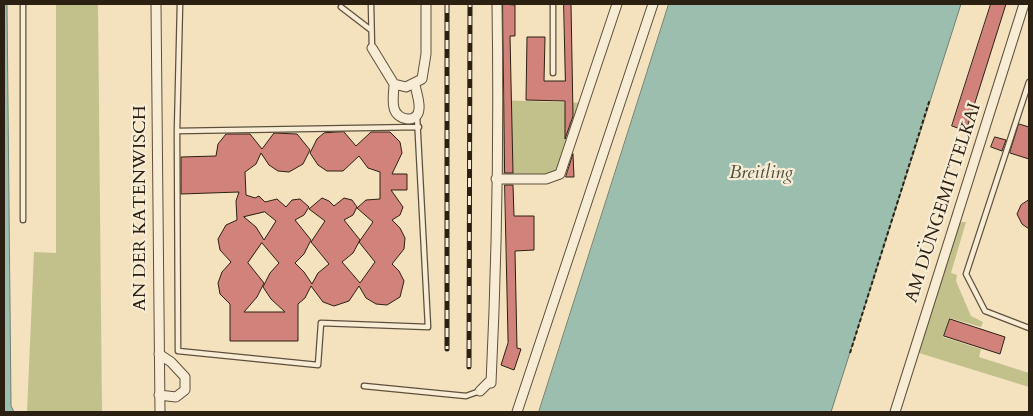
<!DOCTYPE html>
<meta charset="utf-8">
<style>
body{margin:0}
#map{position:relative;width:1033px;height:416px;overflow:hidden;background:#f4e2be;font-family:Cardo,serif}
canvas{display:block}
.frame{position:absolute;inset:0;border:5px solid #2c2012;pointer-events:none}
</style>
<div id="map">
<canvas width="1033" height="416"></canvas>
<div class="frame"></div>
</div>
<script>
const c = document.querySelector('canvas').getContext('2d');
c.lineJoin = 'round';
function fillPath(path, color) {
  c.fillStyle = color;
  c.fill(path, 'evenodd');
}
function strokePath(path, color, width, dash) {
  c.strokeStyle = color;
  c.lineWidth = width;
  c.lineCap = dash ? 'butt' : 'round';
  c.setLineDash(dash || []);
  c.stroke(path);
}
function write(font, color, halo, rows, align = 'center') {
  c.font = font + ' Cardo,serif';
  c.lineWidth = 4.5;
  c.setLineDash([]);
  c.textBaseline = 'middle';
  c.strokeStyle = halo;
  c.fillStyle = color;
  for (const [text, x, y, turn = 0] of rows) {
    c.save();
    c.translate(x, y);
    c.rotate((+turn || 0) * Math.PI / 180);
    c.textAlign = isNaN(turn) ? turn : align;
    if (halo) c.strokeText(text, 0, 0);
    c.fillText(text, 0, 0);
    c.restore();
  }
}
fillPath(new Path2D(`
 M 56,4 L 98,4 L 102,412 L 27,412 L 34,252 L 56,253 Z
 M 498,100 L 586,103 L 560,174 L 496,179 Z
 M 963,222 L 966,222 L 951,273 L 957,275 L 956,281 L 971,316 L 983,322 L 981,327 L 950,318 L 943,337 L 981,349 L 979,357 L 1029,373 L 1029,387 L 919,353 L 959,223 Z`), '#c2c18c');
const water = new Path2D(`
 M 4,4 L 7,4 L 11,406 L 14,412 L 4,412 Z
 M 669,4 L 961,4 L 831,412 L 539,412 Z`);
fillPath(water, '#9cbeae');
strokePath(water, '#6f7f70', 1);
const building = new Path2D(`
 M 503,4 L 515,5 L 515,36 L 510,36 L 513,173 L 505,173 Z
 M 564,4 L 571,4 L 573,116 L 565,139 L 565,101 L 526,100 L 527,37 L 545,37 L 544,81 L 565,81 Z
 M 991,4 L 1006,4 L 966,131 L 952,126 Z
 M 1019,124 L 1029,127 L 1029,159 L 1010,153 Z
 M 344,132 L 356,146 L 371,132 L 390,132 L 400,142 L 402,153 L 392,174 L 407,174 L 407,190 L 391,190 L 403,207 L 400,215 L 392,220 L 400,228 L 405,238 L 404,249 L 392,264 L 399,271 L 404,281 L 400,297 L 387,305 L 376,304 L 366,298 L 359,286 L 349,301 L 334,306 L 323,302 L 311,286 L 305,298 L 298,304 L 298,341 L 230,341 L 230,304 L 220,294 L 218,283 L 222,272 L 231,262 L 220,250 L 218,239 L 226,225 L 237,220 L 236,201 L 239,192 L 181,194 L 181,157 L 216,156 L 218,144 L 226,134 L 250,134 L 262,149 L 274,133 L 297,134 L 310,150 L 303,164 L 289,172 L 278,171 L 269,165 L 261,153 L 256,164 L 245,172 L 246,195 L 255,198 L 259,196 L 265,202 L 277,199 L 286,207 L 292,200 L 300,199 L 309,207 L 304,215 L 295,220 L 311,240 L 304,254 L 295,263 L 304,272 L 312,284 L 318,273 L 329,264 L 311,242 L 325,221 L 309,209 L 322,198 L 329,201 L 334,206 L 344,198 L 352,200 L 357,207 L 353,215 L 344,220 L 360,240 L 353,253 L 342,262 L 360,283 L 375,262 L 359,242 L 373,222 L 357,208 L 366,200 L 380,199 L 380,172 L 368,168 L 359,156 L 343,171 L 327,171 L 318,165 L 310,153 L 317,139 L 324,133 ZM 265,212 L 276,221 L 264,240 L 256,227 L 244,217 ZM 262,243 L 279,263 L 270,273 L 263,287 L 271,299 L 285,312 L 244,312 L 257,297 L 264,283 L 248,263 Z
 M 995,137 L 1006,140 L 1002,151 L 991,147 Z
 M 573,154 L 574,177 L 566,177 Z
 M 505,185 L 513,185 L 514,216 L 534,216 L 534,250 L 515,251 L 517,348 L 521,349 L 514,370 L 501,365 L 508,343 Z
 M 1029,200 L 1029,229 L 1022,224 L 1017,214 L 1021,205 Z
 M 950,319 L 1005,337 L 1000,354 L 944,336 Z`);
fillPath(building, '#d1827b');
strokePath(building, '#2c2012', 1);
const service = new Path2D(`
 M 23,4 L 23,220
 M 180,4 L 177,131 L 178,351 L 318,365 L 321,323 L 428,327 L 417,116
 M 371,4 L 372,48
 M 553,4 L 553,73
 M 341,7 L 371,30
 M 1029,82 L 966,274 L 985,311 L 1029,328
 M 177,131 L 419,127
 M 364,386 L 466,396 L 480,391`);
const minor = new Path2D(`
 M 156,4 L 160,412
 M 372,48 L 394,84
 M 415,84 C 416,92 420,101 419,109 C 418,124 397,121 394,108 C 392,101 394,91 394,84 L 406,87 L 422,79 L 426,54 L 426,4
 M 496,179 L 546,179 L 560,174 L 617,4
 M 480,391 L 489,382 L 491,383 C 497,257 499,130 497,4
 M 159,395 L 176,397 L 185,390 L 185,377 L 171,362 L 159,354
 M 517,412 L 653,4
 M 895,412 L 1024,4`);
strokePath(service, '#5e503d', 7);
strokePath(minor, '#5e503d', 11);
strokePath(new Path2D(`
 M 850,353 L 930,99`), '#2c2012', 2, [4, 2.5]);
strokePath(service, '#f8ecd5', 4.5);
strokePath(minor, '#f8ecd5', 9);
const rail = new Path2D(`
 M 447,4 L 447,349
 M 469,367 L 470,4`);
strokePath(rail, '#2c2012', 5);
strokePath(rail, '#f8ecd5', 3, [9]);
write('18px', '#2c2012', '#f8ecd5', [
 ["AM DÜNGEMITTELKAI",944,203,-72],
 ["AN DER KATENWISCH",141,208,-90]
]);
write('italic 19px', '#4e4f41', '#f8ecd5', [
 ["Breitling",761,174]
]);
</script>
